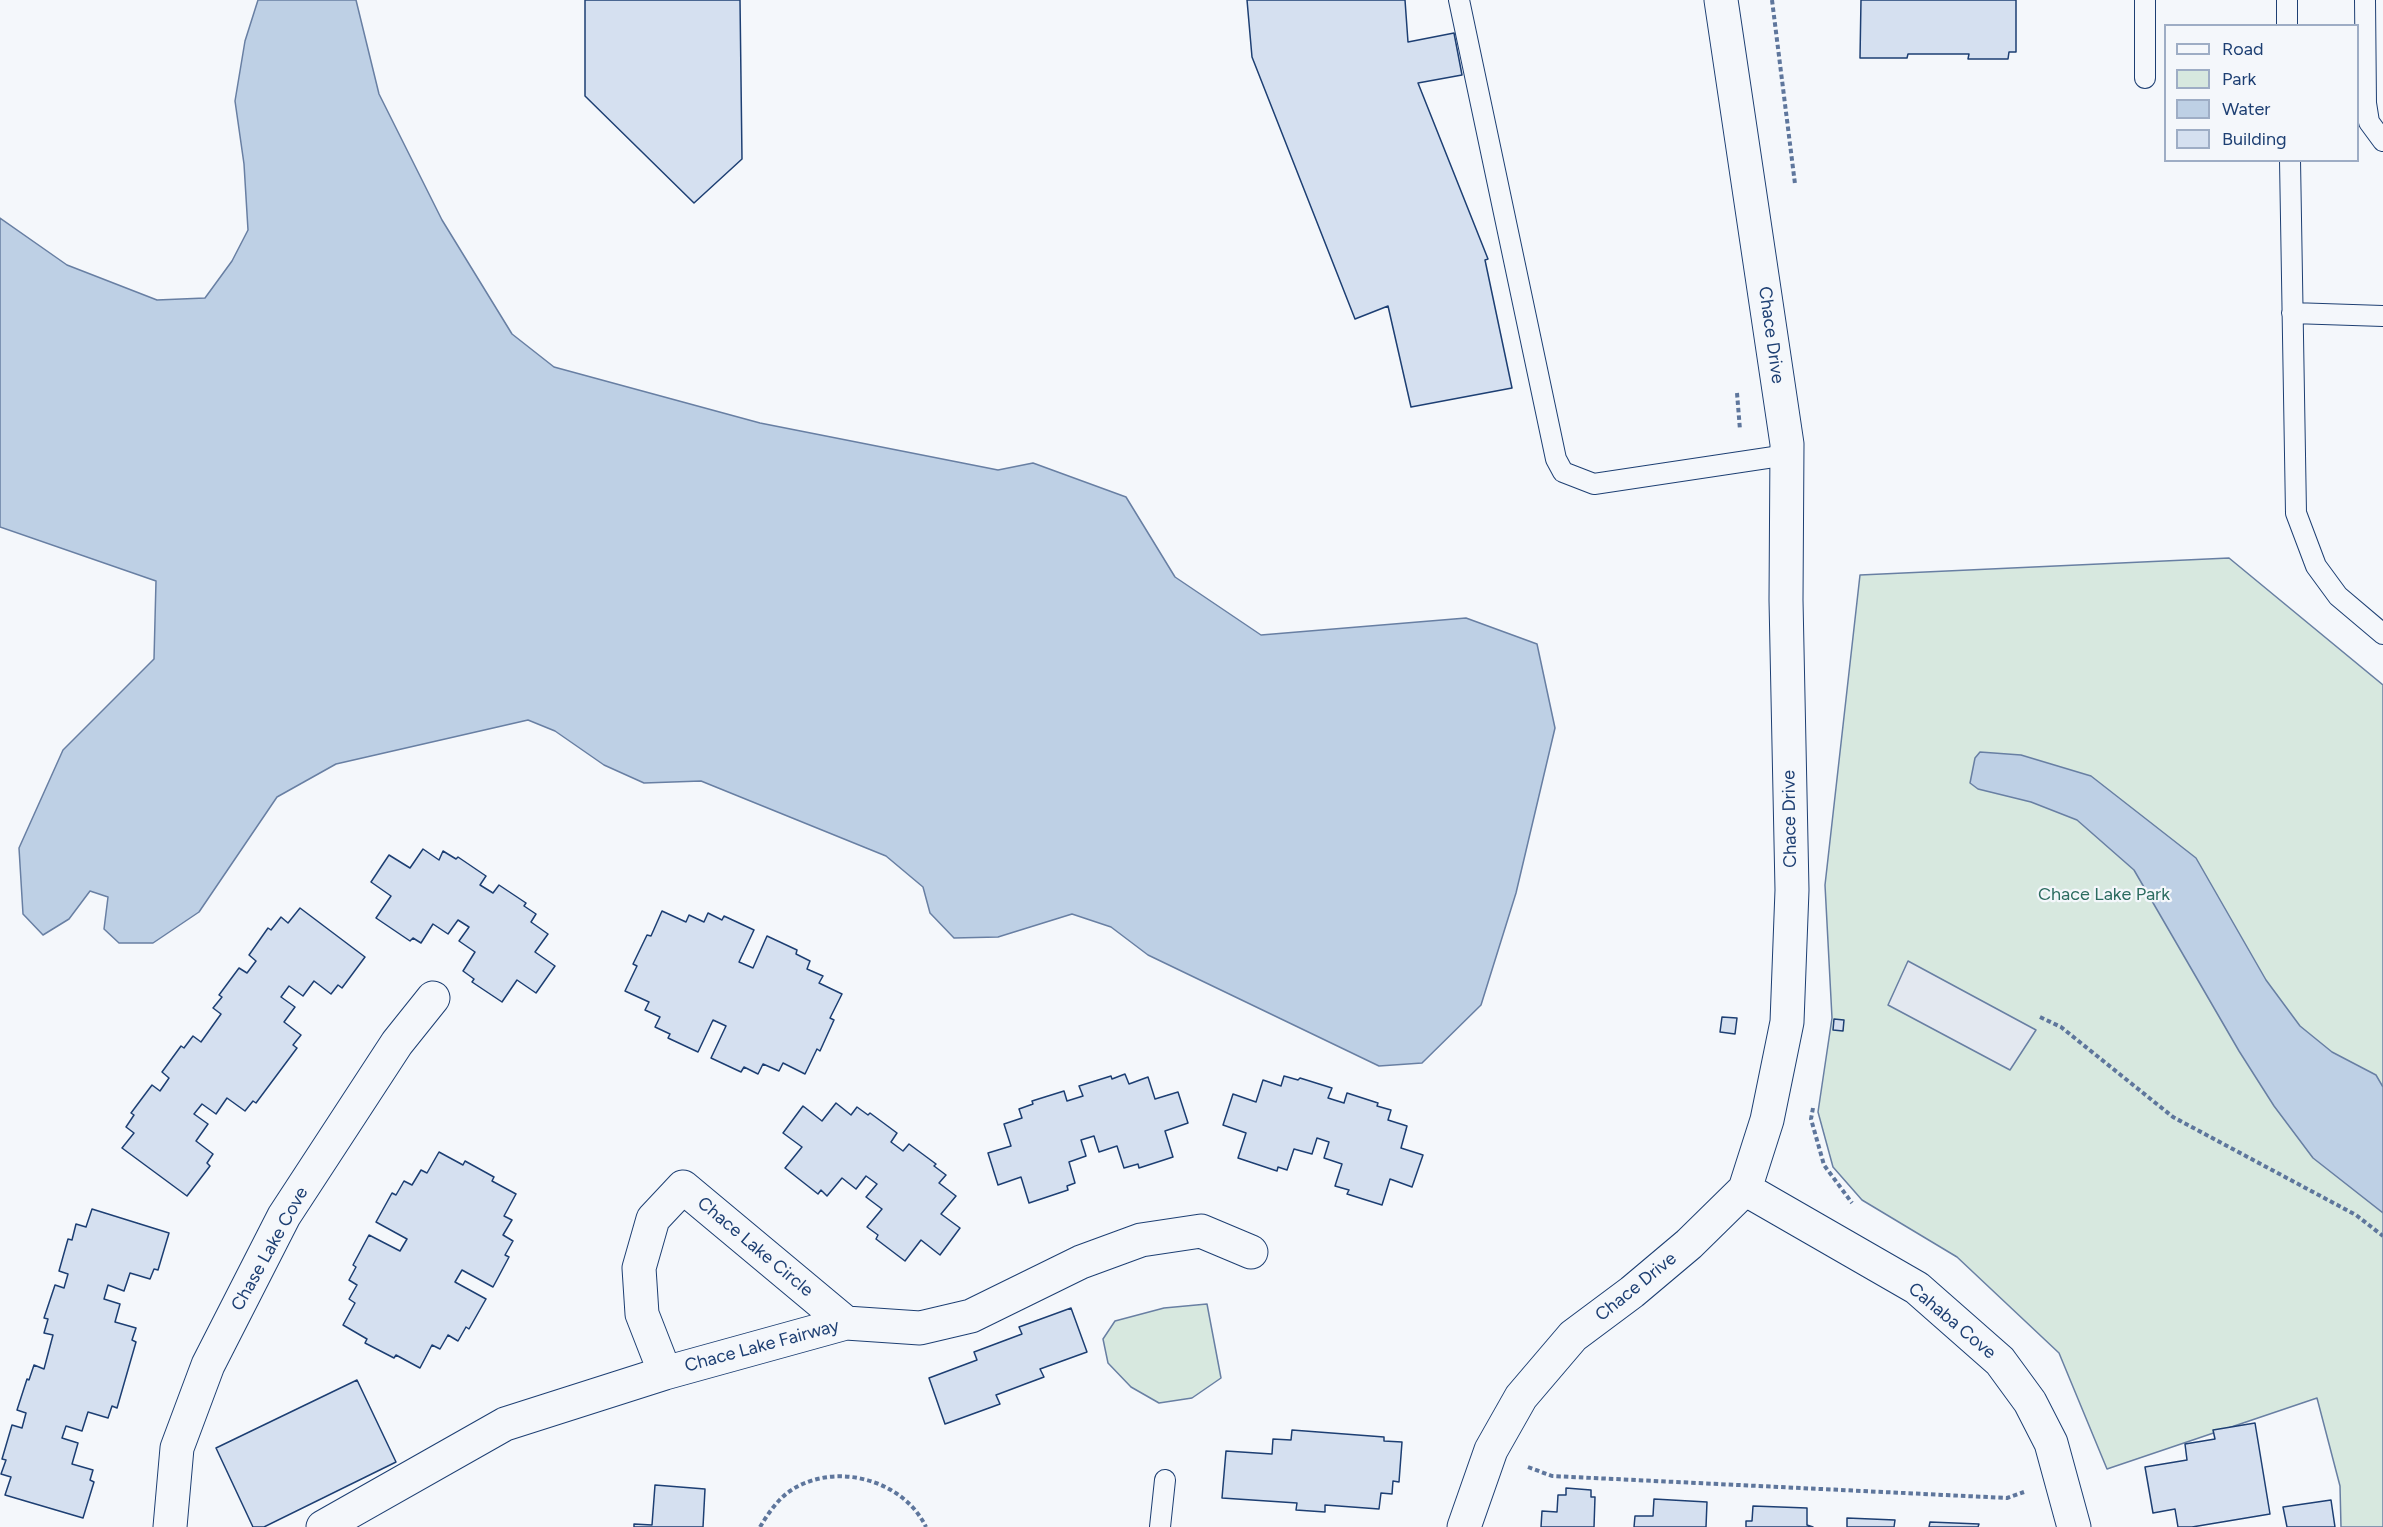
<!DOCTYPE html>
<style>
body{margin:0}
#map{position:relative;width:2383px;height:1527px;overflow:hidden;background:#f4f7fb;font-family:Figtree,sans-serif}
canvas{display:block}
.legend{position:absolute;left:2164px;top:24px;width:195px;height:138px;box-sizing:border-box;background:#f4f7fb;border:2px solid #9eadc5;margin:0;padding:8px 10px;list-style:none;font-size:18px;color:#1d3f73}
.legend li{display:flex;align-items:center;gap:12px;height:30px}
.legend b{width:30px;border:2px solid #9eadc5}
</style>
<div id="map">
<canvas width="2383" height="1527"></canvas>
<ul class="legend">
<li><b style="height:8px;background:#f4f7fb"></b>Road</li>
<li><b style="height:16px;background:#d7e8df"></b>Park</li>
<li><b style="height:16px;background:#bed0e5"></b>Water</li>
<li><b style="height:16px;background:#d5e0f0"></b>Building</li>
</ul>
</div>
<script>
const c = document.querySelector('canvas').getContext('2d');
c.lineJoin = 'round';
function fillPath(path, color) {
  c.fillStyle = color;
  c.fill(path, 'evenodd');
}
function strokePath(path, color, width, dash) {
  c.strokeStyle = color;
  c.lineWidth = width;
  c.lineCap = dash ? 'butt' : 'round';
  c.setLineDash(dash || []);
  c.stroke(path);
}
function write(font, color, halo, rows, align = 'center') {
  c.font = font + ' Figtree,sans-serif';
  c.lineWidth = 4.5;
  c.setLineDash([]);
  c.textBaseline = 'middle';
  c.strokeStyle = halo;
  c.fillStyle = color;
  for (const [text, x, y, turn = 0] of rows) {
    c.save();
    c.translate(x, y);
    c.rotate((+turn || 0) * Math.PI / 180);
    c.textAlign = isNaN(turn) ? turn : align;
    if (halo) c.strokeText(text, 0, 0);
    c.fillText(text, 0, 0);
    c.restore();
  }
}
const green = new Path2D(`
 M 2229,558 L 2383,685 L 2383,1527 L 2341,1527 L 2340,1486 L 2317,1398 L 2107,1469 L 2059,1353 L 1957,1257 L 1862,1200 L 1833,1167 L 1818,1112 L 1832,1018 L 1825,885 L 1860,575 Z
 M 1207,1304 L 1221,1378 L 1192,1398 L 1159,1403 L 1131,1387 L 1108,1363 L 1103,1339 L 1115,1321 L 1164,1308 Z`);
fillPath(green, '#d7e8df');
strokePath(green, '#687fa3', 1.5);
const parking = new Path2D(`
 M 1908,961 L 2036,1030 L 2010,1070 L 1888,1005 Z`);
fillPath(parking, '#e3e8f0');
strokePath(parking, '#687fa3', 1.5);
const water = new Path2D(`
 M 258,0 L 356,0 L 379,94 L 442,220 L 512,334 L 554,367 L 760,423 L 998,470 L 1033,463 L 1126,497 L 1175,577 L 1261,635 L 1466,618 L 1537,644 L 1555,728 L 1516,893 L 1481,1005 L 1422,1063 L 1379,1066 L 1148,955 L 1111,927 L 1072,914 L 998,937 L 954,938 L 930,913 L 923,887 L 886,856 L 701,781 L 644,783 L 604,765 L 555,731 L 528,720 L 336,764 L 277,797 L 199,912 L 153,943 L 119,943 L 104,929 L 108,897 L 90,891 L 69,919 L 43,935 L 23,914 L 19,848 L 63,750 L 154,659 L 156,581 L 0,527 L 0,218 L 67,265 L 157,300 L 205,298 L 232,261 L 248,230 L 244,164 L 235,101 L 245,41 Z
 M 1980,752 L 2021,755 L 2091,776 L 2196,858 L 2266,980 L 2300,1026 L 2332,1052 L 2376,1075 L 2383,1087 L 2383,1213 L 2313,1158 L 2274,1106 L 2239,1051 L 2134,870 L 2077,820 L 2031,802 L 1978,789 L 1970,783 L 1975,758 Z`);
fillPath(water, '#bed0e5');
strokePath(water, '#687fa3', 1.5);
const building = new Path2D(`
 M 585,0 L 740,0 L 742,159 L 694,203 L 585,96 Z
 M 1247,0 L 1405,0 L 1408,42 L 1454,33 L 1462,75 L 1418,83 L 1488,259 L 1485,260 L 1512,388 L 1411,407 L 1388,306 L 1355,319 L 1252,57 Z
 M 1861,0 L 2016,0 L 2016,52 L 2009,52 L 2008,59 L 1968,59 L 1969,54 L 1908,54 L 1907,58 L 1860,58 Z
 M 423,849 L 439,860 L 443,851 L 456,859 L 458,857 L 486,876 L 480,885 L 493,893 L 499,885 L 526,903 L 524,906 L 536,914 L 531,922 L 548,934 L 535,952 L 555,966 L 536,993 L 517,980 L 502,1002 L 472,982 L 474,979 L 463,971 L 475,952 L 459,941 L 469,927 L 458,920 L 448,934 L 433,924 L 421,943 L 413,938 L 410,941 L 376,918 L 391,896 L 371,882 L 389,855 L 410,868 Z
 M 300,908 L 365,957 L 342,988 L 338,985 L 331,994 L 314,981 L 303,996 L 289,986 L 281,997 L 295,1007 L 284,1022 L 301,1035 L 293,1045 L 297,1048 L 256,1103 L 253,1101 L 245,1111 L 227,1098 L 216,1114 L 202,1104 L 194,1114 L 208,1124 L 196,1141 L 213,1154 L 207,1163 L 210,1166 L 187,1196 L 122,1148 L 134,1133 L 126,1127 L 134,1115 L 131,1113 L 152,1085 L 160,1091 L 169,1078 L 162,1072 L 181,1046 L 184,1048 L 193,1036 L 201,1042 L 221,1014 L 213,1008 L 222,997 L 219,995 L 239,968 L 247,973 L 256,961 L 249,955 L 268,928 L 271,930 L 281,917 L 288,923 Z
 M 662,911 L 686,922 L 689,915 L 704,922 L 708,913 L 722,920 L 724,916 L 754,930 L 739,962 L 753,968 L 767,936 L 797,950 L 796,954 L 810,961 L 807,969 L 823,976 L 819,983 L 842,994 L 830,1018 L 834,1020 L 820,1051 L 817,1049 L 805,1074 L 783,1063 L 779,1071 L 763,1064 L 758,1074 L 744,1067 L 741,1072 L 711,1058 L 726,1026 L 713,1020 L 698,1052 L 668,1038 L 670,1034 L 655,1027 L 660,1017 L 645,1010 L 649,1002 L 625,991 L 637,966 L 633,964 L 647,935 L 651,936 Z
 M 1722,1017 L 1737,1018 L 1735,1034 L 1720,1032 Z
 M 1834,1019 L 1844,1020 L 1843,1031 L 1833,1030 Z
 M 1125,1074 L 1129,1084 L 1148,1077 L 1155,1099 L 1178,1092 L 1188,1123 L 1165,1131 L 1173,1157 L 1139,1168 L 1138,1164 L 1124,1168 L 1117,1146 L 1099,1152 L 1094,1136 L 1081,1140 L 1086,1156 L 1069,1162 L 1075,1183 L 1067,1186 L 1068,1190 L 1029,1203 L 1021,1177 L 998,1185 L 988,1153 L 1011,1146 L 1004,1124 L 1022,1118 L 1019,1109 L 1033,1104 L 1032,1101 L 1064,1091 L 1067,1101 L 1083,1096 L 1079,1086 L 1111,1076 L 1112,1079 Z
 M 1284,1076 L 1298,1080 L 1300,1078 L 1332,1088 L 1328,1098 L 1344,1103 L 1347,1093 L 1378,1103 L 1377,1106 L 1391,1110 L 1388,1120 L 1407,1126 L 1401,1148 L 1423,1155 L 1412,1187 L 1390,1179 L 1382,1205 L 1347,1194 L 1349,1190 L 1335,1186 L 1342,1164 L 1324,1158 L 1329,1142 L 1317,1138 L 1312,1154 L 1294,1149 L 1287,1170 L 1278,1167 L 1277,1171 L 1238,1158 L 1246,1133 L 1223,1125 L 1233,1094 L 1256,1102 L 1263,1080 L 1281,1086 Z
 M 836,1103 L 851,1115 L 857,1107 L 868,1115 L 870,1113 L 897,1133 L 891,1142 L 903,1151 L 909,1144 L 936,1164 L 934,1166 L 946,1175 L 939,1183 L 956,1196 L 941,1214 L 960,1228 L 940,1255 L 921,1240 L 905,1261 L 876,1239 L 878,1235 L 867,1227 L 882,1209 L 866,1197 L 877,1184 L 866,1176 L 856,1189 L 842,1178 L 827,1196 L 821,1190 L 818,1194 L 785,1168 L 802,1147 L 783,1133 L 803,1106 L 822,1121 Z
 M 439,1152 L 463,1165 L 465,1161 L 494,1177 L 492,1181 L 516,1194 L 504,1216 L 512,1220 L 503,1235 L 513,1241 L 505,1255 L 509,1257 L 493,1287 L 462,1270 L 455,1282 L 486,1299 L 469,1329 L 466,1327 L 458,1341 L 448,1335 L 440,1349 L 432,1345 L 420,1368 L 396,1355 L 394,1358 L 365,1343 L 367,1339 L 343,1325 L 355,1303 L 349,1299 L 357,1285 L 349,1280 L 356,1267 L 353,1265 L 369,1235 L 400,1251 L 407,1239 L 376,1222 L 392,1193 L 396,1195 L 404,1181 L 412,1185 L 421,1170 L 427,1173 Z
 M 92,1209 L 169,1233 L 158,1270 L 154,1269 L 150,1279 L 130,1273 L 124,1291 L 108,1285 L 104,1299 L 120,1304 L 115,1322 L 136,1328 L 132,1340 L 136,1342 L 117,1408 L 112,1406 L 108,1418 L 88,1412 L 82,1431 L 66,1426 L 62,1438 L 78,1443 L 72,1464 L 93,1470 L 90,1480 L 94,1482 L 83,1518 L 5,1495 L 11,1477 L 1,1474 L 6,1460 L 2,1459 L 12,1425 L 22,1428 L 26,1413 L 17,1410 L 27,1379 L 29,1380 L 34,1365 L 44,1369 L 53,1335 L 44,1333 L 48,1319 L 44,1318 L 55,1285 L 64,1288 L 68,1274 L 59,1271 L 68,1239 L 72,1240 L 76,1224 L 86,1227 Z
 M 1071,1308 L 1087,1352 L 1040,1369 L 1044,1377 L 996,1395 L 1000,1404 L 945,1424 L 929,1378 L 977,1360 L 974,1352 L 1022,1334 L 1019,1327 Z
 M 357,1380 L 396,1462 L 264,1527 L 253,1527 L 216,1448 Z
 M 2255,1423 L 2270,1514 L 2192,1527 L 2178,1527 L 2175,1509 L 2153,1513 L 2145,1467 L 2187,1460 L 2185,1444 L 2215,1439 L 2213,1430 Z
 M 1292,1430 L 1384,1437 L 1384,1441 L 1402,1442 L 1399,1482 L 1393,1481 L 1392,1494 L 1381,1493 L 1379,1509 L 1325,1505 L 1325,1512 L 1296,1510 L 1297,1503 L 1222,1498 L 1226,1451 L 1272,1454 L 1273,1439 L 1291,1440 Z
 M 655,1485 L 705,1489 L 703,1527 L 634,1527 L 634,1524 L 652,1525 Z
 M 1566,1488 L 1591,1490 L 1591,1497 L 1595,1497 L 1594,1527 L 1541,1527 L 1542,1511 L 1557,1512 L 1558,1495 L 1566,1495 Z
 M 1654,1499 L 1707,1502 L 1706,1527 L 1634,1527 L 1635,1516 L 1653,1516 Z
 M 2331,1500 L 2335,1527 L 2287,1527 L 2283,1507 Z
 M 1753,1506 L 1807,1508 L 1807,1525 L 1813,1527 L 1746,1527 L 1746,1521 L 1752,1521 Z
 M 1847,1518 L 1895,1520 L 1894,1527 L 1847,1527 Z
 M 1930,1522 L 1979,1524 L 1978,1527 L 1929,1527 Z`);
fillPath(building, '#d5e0f0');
strokePath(building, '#1d3f73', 1.5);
const service = new Path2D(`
 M 1459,0 L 1556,459 L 1563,472 L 1594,484 L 1787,455
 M 2287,0 L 2287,26
 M 2365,0 L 2366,103 L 2369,122 L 2383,141
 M 2145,78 L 2145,0
 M 2290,160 L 2296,513 L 2316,566 L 2338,596 L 2383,634
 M 2292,313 L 2383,316
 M 1160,1527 L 1165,1480`);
const minor = new Path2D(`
 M 1745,1189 L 1917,1288 L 2000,1361 L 2030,1402 L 2051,1443 L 2074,1527
 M 665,1373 L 642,1314 L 639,1268 L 653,1219 L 683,1187 L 846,1323
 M 170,1527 L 177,1448 L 208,1365 L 284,1216 L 397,1043 L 433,998
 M 323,1527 L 505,1424 L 665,1373 L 846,1323 L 920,1328 L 971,1316 L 1081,1262 L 1141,1240 L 1201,1231 L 1251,1252
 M 1464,1527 L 1491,1450 L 1521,1397 L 1573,1336 L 1632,1292 L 1689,1244 L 1745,1189 L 1767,1120 L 1787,1022 L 1792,890 L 1786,600 L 1787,444 L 1721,0`);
strokePath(service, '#1d3f73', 22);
strokePath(minor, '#1d3f73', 35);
strokePath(new Path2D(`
 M 1772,0 L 1795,184
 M 1737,393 L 1740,430
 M 2040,1017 L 2061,1027 L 2173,1117 L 2356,1215 L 2383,1236
 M 1813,1108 L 1811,1119 L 1824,1165 L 1852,1203
 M 1528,1467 L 1552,1476 L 2007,1498 L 2024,1492
 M 760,1527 C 768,1514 777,1500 790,1491 C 834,1461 903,1479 926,1527`), '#5e769c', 4, [4.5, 3]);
strokePath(service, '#f4f7fb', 20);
strokePath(minor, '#f4f7fb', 33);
write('18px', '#1d3f73', '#f4f7fb', [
 ["Chace Drive",1771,335,82],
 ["Chace Drive",1790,819,-91],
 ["Chace Lake Circle",755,1247,40],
 ["Chase Lake Cove",270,1249,-61],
 ["Chace Drive",1636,1287,-39],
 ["Cahaba Cove",1952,1321,40],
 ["Chace Lake Fairway",762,1346,-15]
]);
write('18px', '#2c6c60', '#f4f7fb', [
 ["Chace Lake Park",2104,895]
]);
</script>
